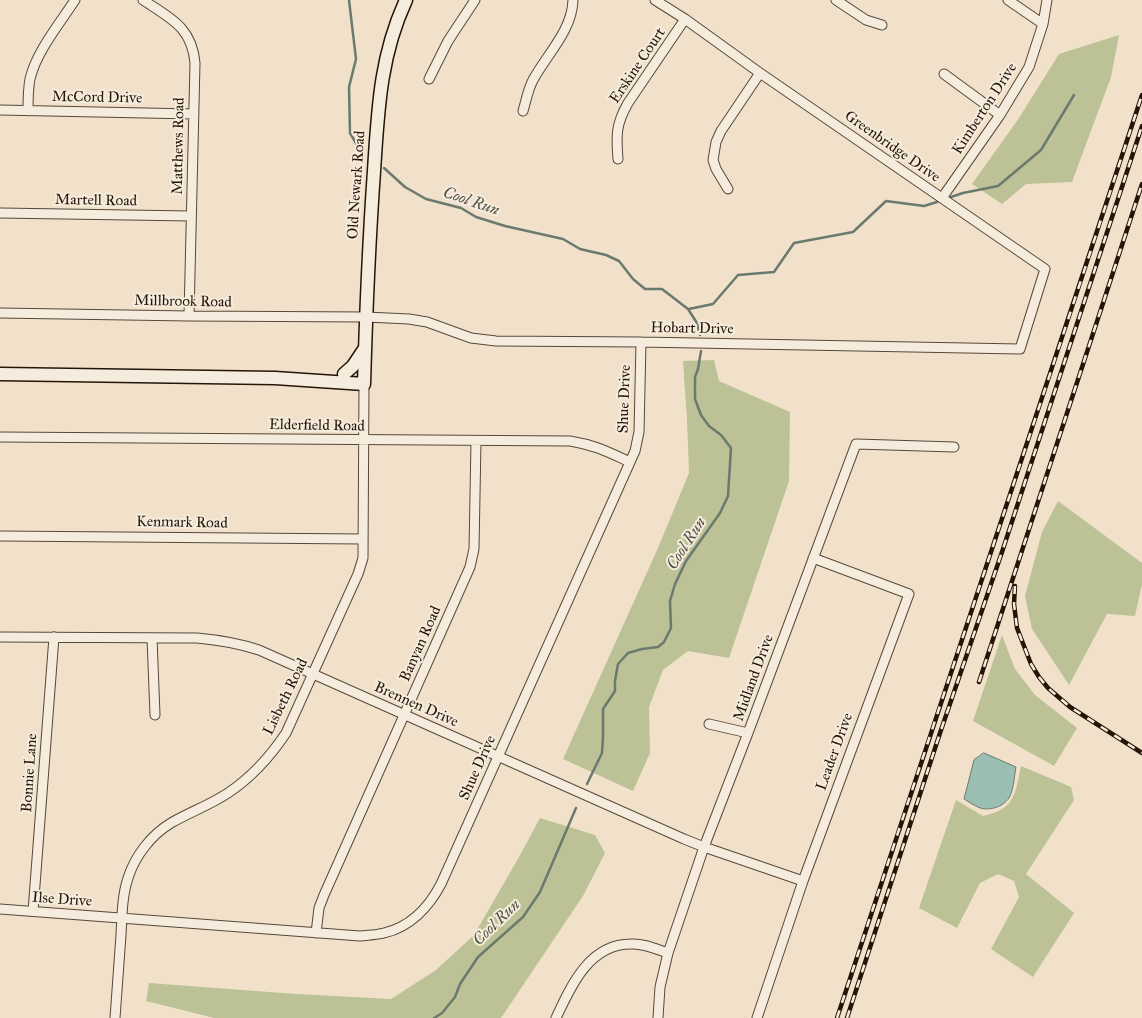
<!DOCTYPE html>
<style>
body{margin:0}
canvas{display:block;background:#f1e1ca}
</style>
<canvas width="1142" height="1018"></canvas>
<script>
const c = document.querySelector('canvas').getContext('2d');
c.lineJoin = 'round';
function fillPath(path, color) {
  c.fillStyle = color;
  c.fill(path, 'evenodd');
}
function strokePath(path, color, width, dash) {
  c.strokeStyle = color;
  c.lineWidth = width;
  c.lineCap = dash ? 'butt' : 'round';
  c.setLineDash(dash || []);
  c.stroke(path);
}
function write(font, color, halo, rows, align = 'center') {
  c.font = font + ' "IM FELL Great Primer",serif';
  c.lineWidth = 4;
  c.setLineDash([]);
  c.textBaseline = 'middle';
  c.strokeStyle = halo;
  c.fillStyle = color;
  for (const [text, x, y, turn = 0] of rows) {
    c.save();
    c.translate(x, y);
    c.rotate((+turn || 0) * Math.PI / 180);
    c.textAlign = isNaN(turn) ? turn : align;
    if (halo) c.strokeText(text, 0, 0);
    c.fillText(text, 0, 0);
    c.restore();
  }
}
fillPath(new Path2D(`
 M 1119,35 L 1111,77 L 1072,182 L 1026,184 L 1002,204 L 972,184 L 1019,118 L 1059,54 Z
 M 714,360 L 719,381 L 790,412 L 789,481 L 729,658 L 688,651 L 663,670 L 649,707 L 650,753 L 633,791 L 563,759 L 658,548 L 689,473 L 687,420 L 683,361 Z
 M 1058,501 L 1142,563 L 1142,584 L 1135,616 L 1107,614 L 1069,685 L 1032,629 L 1025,596 L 1042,532 Z
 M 1002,635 L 1015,669 L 1035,695 L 1077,728 L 1054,766 L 973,721 Z
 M 1021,766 L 1071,787 L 1074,800 L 1026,874 L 1074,913 L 1033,977 L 991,949 L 1019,897 L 1014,881 L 998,874 L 980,883 L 957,928 L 919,908 L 956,800 L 983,816 C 1015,809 1015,795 1021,766 Z
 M 540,818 L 595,835 L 605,853 L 583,896 L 501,1018 L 214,1018 L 146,1001 L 149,983 L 296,994 L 391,999 L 436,970 L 474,935 L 519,857 Z`), '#bcc296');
const water = new Path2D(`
 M 984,753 L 1016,767 C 1014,777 1014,789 1009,798 C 1003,807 988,812 978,807 C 973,805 969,802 964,799 L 974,760 Z`);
fillPath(water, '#9bbeb2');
strokePath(water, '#6b7a6e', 1);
strokePath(new Path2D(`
 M 349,0 L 356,59 L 349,87 L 350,133 L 363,155
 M 384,168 L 405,187 L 426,199 L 461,208 L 476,217 L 505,226 L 563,239 L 580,249 L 606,255 L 619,261 L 633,279 L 645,289 L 662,289 L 688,309 L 697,323 L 700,335
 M 951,197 L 963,193 L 998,186 L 1041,150 L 1074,95
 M 689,309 L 713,304 L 738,275 L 774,272 L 794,243 L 853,232 L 886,201 L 924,206 L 937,202
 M 587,784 L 602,753 L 603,737 L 603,709 L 615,691 L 615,681 L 618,664 L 628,653 L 642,649 L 658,647 L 664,642 L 671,628 L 670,601 L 675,584 L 686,561 L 720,513 L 728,496 L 731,448 L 721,435 L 709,426 L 701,415 L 695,399 L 695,377 L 698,369 L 701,351
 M 434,1018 L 442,1013 L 455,997 L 460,984 L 478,957 L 523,917 L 540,892 L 576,808`), '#6b7a6e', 2.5);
const street = new Path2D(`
 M 143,0 C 170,18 192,27 195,63 L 189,316
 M 836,0 L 866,20 L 882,25
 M 1008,0 L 1043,24
 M 944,74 L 1000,115
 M 429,79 L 448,41 L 475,0
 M 0,110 L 194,114
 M 28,111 C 28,100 28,89 30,79 C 36,52 60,23 75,0
 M 523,111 C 526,101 528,89 533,80 C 547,54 572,31 573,0
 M 618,159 C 616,135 616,124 628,103 L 685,19
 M 728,189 L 716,169 L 713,160 L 716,142 L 721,131 L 760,73
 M 942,198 L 1000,115 L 1029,67 L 1043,24 L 1047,0
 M 0,213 L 191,216
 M 0,313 L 189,316 L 366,317 L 409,319 L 427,322 L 471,338 L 496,341 L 641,342 L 1020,349 L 1045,269 L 760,73 L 685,19 L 655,0
 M 0,437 L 570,441 C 595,445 608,452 630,462
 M 0,536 L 363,539
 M 0,637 L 197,638 C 219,640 238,643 259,650 L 684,839 L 704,847 L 803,881
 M 152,638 L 155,715
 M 709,724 L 748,733
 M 0,909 L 360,936 C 368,935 376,935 384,933 C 410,927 429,907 441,884 L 635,451 L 639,432 L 641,342
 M 33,911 L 54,637
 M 316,933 L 319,908 L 324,895 L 470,567 L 474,549 L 476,441
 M 115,1018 C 117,990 119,963 121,935 C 122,916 122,896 128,878 C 135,856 151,835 171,823 C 190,812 210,805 228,793 C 252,777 270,757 286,733 L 358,574 L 363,558 L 364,384
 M 556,1018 C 571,986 589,944 631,944 C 643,943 656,949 668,953
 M 658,1018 L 660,987 L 668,953 L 704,847 L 748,733 L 856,444 L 954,447
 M 757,1018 L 803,881 L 909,594 L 813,558`);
const secondary = new Path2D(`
 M 0,374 L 275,378 L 364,384 C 366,313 369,242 374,171 C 378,110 380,56 406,0
 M 344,374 L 353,366 L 365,348`);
strokePath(street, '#574838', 11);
strokePath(secondary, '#241507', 15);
strokePath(street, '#f6ecdd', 9);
strokePath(secondary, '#f6ecdd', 12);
const rail = new Path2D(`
 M 1015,586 L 1014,604 L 1017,628 L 1031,664 L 1039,677 L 1048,688 L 1070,707 L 1142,753
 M 979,682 L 1142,184
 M 837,1018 C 938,710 1041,403 1142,95
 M 847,1018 L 940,733 L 1002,552 L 1142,126`);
strokePath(rail, '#241507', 4.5);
strokePath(rail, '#f6ecdd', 2.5, [8]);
write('15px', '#241507', '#f6ecdd', [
 ["Erskine Court",638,66,-56],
 ["McCord Drive",97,98,1],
 ["Kimberton Drive",985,109,-57],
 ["Matthews Road",179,146,-89],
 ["Greenbridge Drive",892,147,35],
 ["Old Newark Road",357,185,-86],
 ["Martell Road",96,201,1],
 ["Millbrook Road",183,302,1],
 ["Hobart Drive",692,329,1],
 ["Shue Drive",625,399,-88],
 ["Elderfield Road",317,426,1],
 ["Kenmark Road",182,523,1],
 ["Banyan Road",421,644,-66],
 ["Midland Drive",754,678,-70],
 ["Lisbeth Road",286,697,-64],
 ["Brennen Drive",416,705,24],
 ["Leader Drive",835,752,-70],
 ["Shue Drive",478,768,-66],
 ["Bonnie Lane",30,773,-86],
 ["Ilse Drive",62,900,4]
]);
write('italic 16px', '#4e5043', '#f6ecdd', [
 ["Cool Run",471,202,19],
 ["Cool Run",687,544,-57],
 ["Cool Run",497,923,-44]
]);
</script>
